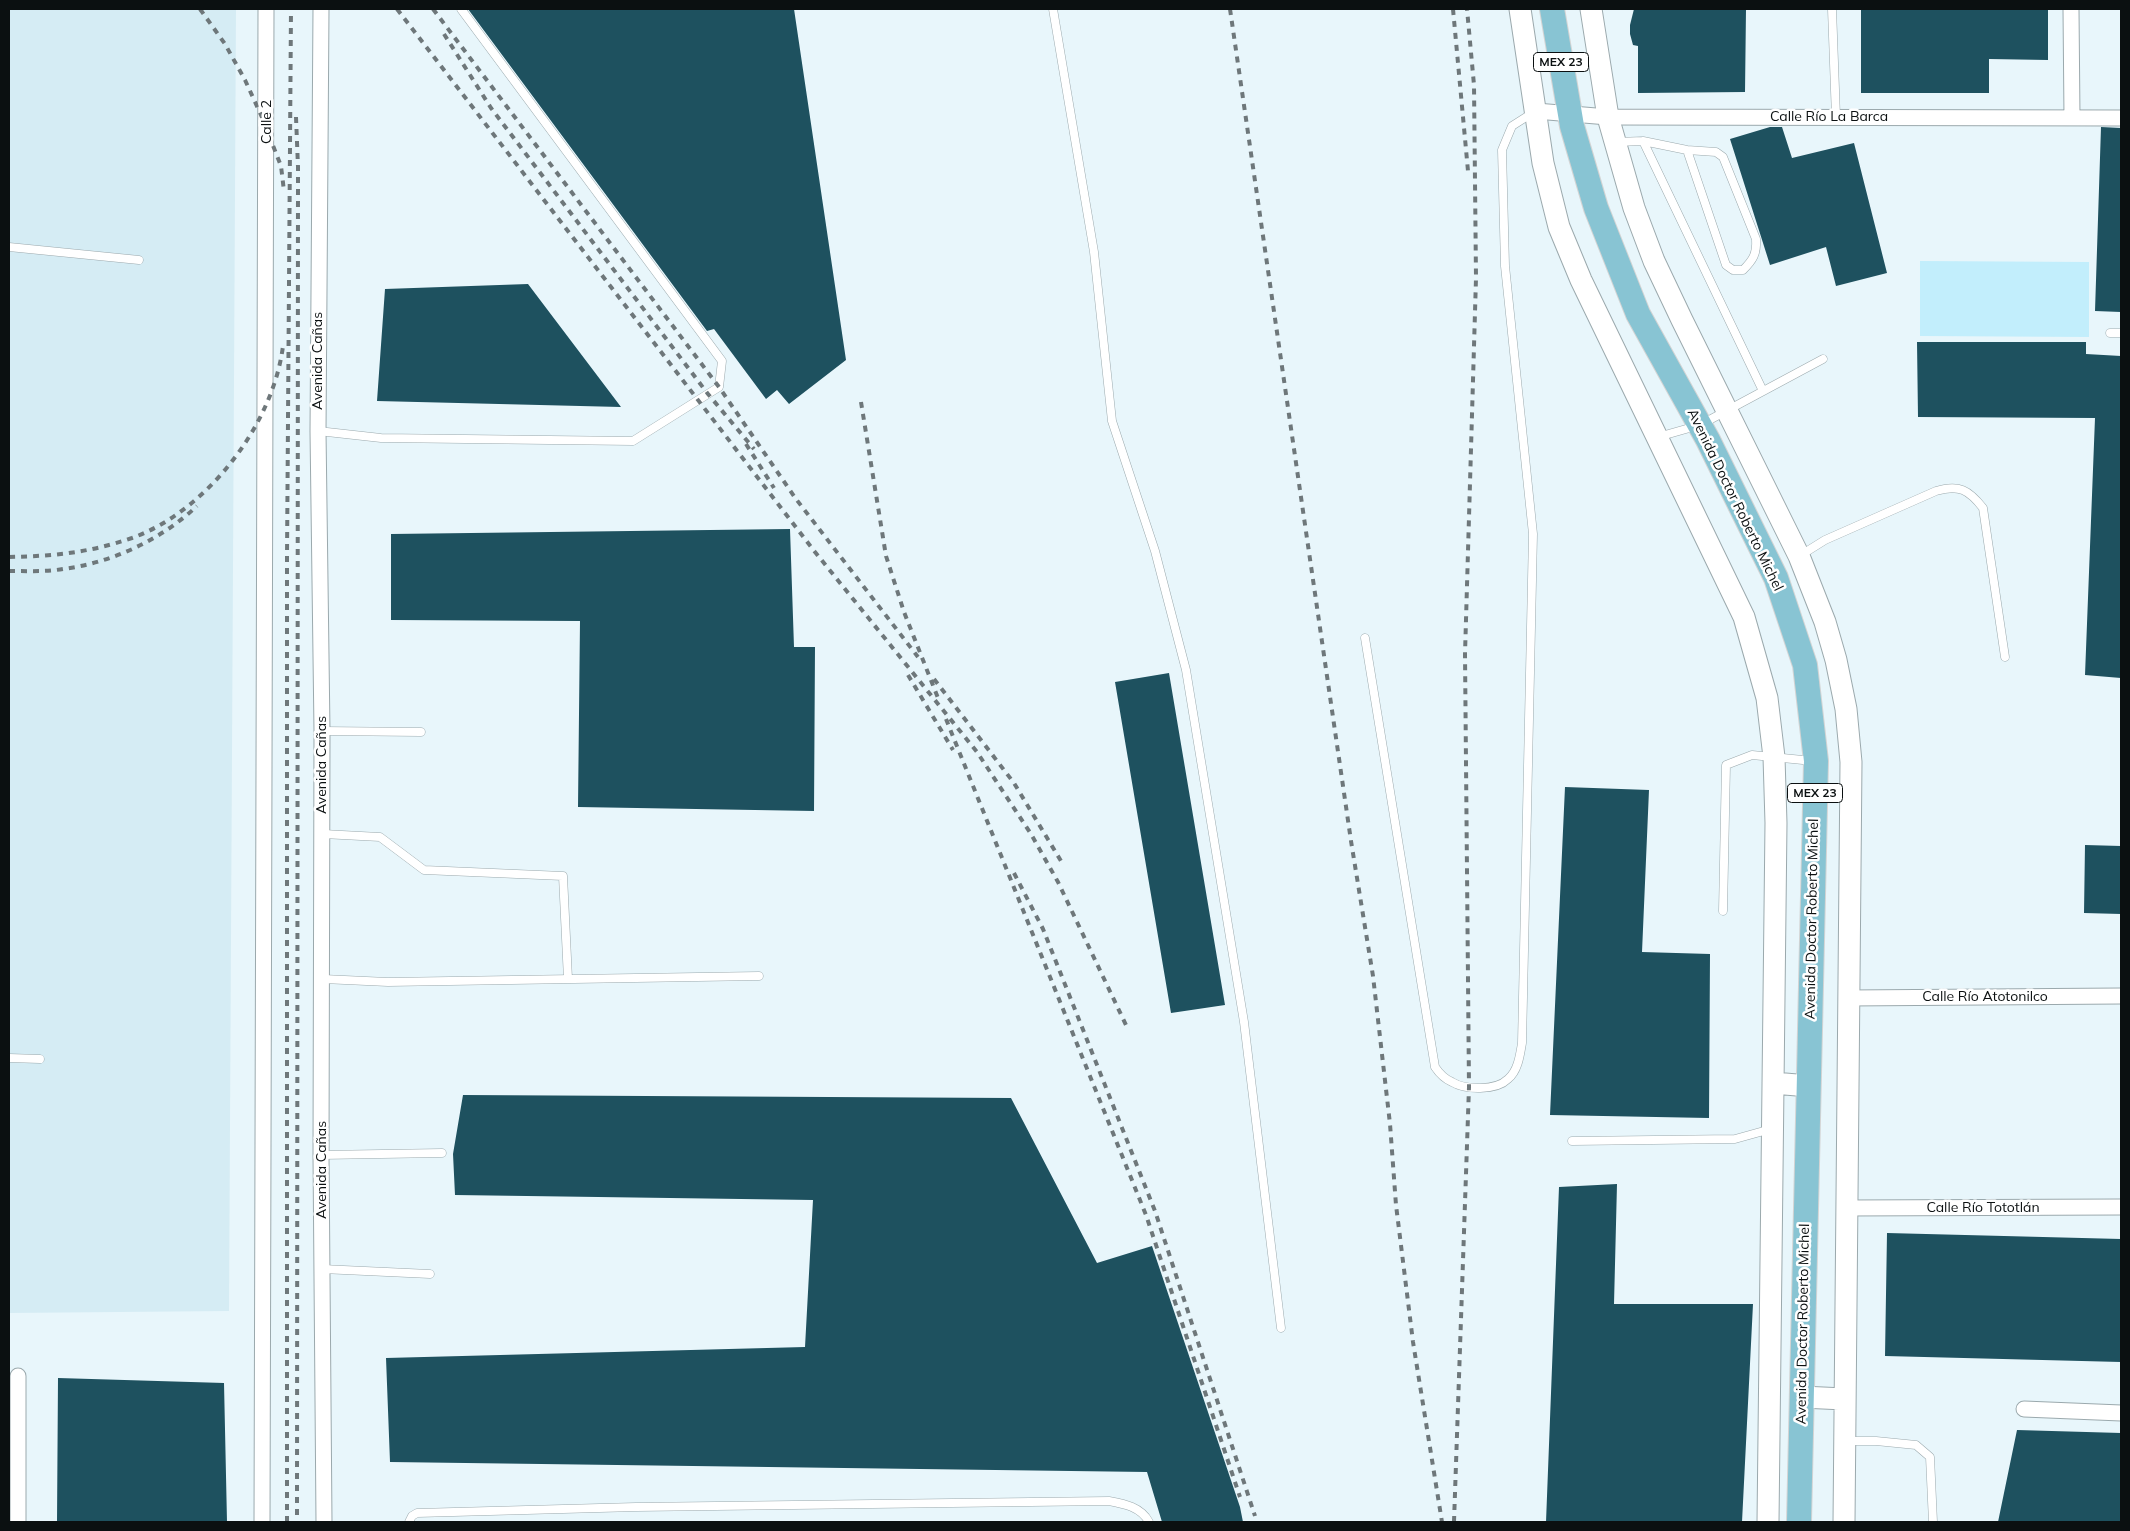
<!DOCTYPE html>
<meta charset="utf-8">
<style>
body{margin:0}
#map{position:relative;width:2130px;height:1531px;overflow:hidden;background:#e8f6fb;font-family:Mulish,sans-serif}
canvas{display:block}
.frame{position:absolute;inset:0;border:10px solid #0b1011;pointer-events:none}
</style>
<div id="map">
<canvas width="2130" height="1531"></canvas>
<div class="frame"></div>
</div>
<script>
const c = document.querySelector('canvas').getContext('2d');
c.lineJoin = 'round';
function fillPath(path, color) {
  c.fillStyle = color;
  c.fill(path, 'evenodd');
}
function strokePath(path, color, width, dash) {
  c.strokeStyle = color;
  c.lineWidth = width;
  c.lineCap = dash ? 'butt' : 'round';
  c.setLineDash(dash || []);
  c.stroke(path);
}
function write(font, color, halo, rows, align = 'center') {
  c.font = font + ' Mulish,sans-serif';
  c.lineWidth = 5;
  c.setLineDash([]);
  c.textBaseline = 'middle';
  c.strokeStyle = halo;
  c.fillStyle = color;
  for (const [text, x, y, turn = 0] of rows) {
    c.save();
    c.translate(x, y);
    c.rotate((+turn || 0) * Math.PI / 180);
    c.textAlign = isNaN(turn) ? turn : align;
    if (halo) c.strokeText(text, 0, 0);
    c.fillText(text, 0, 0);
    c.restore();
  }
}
fillPath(new Path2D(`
 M 9,9 L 236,9 L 229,1311 L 9,1313 Z`), '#d5ecf4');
fillPath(new Path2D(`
 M 1920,261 L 2089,262 L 2089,337 L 1920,336 Z`), '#c2eefc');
fillPath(new Path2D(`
 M 468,9 L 794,9 L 846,360 L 789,404 L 777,390 L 766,399 L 714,329 L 707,331 Z
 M 1634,9 L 1746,9 L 1745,92 L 1638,93 L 1638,46 L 1633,45 L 1630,34 L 1630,25 Z
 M 1861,9 L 2048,9 L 2048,60 L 1989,59 L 1989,93 L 1861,93 Z
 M 1770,127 L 1782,127 L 1792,158 L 1854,143 L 1887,273 L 1836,286 L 1826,247 L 1770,265 L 1730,139 Z
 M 2101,127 L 2121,128 L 2121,312 L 2095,311 Z
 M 528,284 L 621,407 L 377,401 L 385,289 Z
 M 1917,342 L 2086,342 L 2086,354 L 2121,356 L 2121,678 L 2085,675 L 2095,418 L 1918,417 Z
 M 790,529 L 794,647 L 815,647 L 814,811 L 578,807 L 580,621 L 391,620 L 391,534 Z
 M 1169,673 L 1225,1005 L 1171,1013 L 1115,682 Z
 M 1565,787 L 1649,790 L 1642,952 L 1710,954 L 1709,1118 L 1550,1115 Z
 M 2085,845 L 2121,846 L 2121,914 L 2084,913 Z
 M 463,1095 L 1011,1098 L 1097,1263 L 1152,1246 L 1240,1507 L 1243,1522 L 1162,1522 L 1147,1472 L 390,1462 L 386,1358 L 805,1347 L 813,1200 L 455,1195 L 453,1154 Z
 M 1617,1184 L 1614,1304 L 1753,1304 L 1742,1522 L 1546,1522 L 1559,1187 Z
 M 1887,1233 L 2121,1239 L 2121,1362 L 1885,1356 Z
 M 58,1378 L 224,1383 L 227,1522 L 57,1522 Z
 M 2017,1430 L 2121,1433 L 2121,1522 L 1998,1522 Z`), '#1e515f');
const lane = new Path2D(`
 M 1053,9 L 1094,252 L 1112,421 L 1155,551 L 1186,670 L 1244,1022 L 1281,1328
 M 1832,9 L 1836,117
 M 1643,141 L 1687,150 L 1716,152 L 1723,157 L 1756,239 C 1757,254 1753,260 1743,270 L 1733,270 L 1726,265 L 1687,150
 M 1617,142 L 1643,141 L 1763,391
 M 9,247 L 139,260
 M 2110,333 L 2121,333
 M 318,431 L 381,438 L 633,441 L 719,387 L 722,361 L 461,9
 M 1658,437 L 1700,425 L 1823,359
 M 1801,555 L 1825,540 L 1936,491 C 1959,484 1969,490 1983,508 L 2005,657
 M 1365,638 L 1435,1067 C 1439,1073 1445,1079 1452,1082 C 1465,1090 1496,1091 1508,1079 C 1518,1071 1520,1055 1522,1043 L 1533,534 L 1505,266 L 1502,150 L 1512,126 L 1534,112
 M 322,731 L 421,732
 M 323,834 L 380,837 L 424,870 L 563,876 L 568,979
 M 1723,911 L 1726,765 L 1752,755 L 1813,761
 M 323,979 L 388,982 L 759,976
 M 9,1058 L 40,1059
 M 1572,1141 L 1735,1139 L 1771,1129
 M 321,1155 L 442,1153
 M 322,1269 L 430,1274
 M 1847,1441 L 1876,1441 L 1916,1445 L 1930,1457 L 1933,1522
 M 409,1522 L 412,1516 L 417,1513 L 636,1507 L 1109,1501 C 1125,1504 1141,1507 1149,1522`);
const street = new Path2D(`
 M 321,9 L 318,431 L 322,731 L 321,1155 L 324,1522
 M 2071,9 L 2072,118
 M 1536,111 L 1608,117 L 2121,118
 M 1848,998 L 2121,996
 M 1846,1208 L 2121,1207
 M 18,1376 L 18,1522
 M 2024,1409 L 2121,1413
 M 262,1522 L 266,9`);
const secondary = new Path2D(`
 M 1520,9 L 1543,163 L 1559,227 L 1581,280 L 1744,617 L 1767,698 L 1774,757 L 1776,823 L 1768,1522
 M 1591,9 L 1608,117 L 1634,208 L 1654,261 L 1682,320 L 1799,556 L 1825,622 L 1836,660 L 1846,709 L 1851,762 L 1844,1522
 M 1773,1083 L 1809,1086
 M 1802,1397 L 1844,1399`);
const primary = new Path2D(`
 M 1552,9 L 1572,126 L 1596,208 L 1638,314 L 1708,440 L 1776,578 L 1805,665 L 1816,761 L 1799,1522`);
strokePath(lane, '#9ba9ad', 9);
strokePath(street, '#9ba9ad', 17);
strokePath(secondary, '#9ba9ad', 23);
strokePath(primary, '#d3d4d4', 26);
strokePath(lane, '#fff', 8);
strokePath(street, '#fff', 15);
strokePath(secondary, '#fff', 21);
strokePath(primary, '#88c4d3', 24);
strokePath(new Path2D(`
 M 200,9 L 225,44 L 245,80 L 261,115 L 281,166 L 284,191
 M 397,9 L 815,552 L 977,752 L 1031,834 L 1058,882 L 1126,1025
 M 433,9 L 719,387 L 796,499 L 918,657
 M 1230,9 L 1351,841 L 1373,976 L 1390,1124 L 1396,1205 L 1413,1342 L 1442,1522
 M 1453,9 L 1468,171
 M 444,34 L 491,108 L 708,394 L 754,449
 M 296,117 L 298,167 L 297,1522
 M 861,402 L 886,556 L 904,612 L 938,698
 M 746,444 L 774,488
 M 9,557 C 54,556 88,553 132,538 C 207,511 273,425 283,346
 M 9,571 C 27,571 45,572 63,569 C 111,563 161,540 197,506
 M 908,675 L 953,750
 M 934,679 L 1014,783 L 1061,861
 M 946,719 L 1146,1215 L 1240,1497
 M 1014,873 L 1043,929 L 1155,1211 L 1255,1516
 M 287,1522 L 287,557 L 291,9
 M 1454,1522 L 1469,1087 L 1465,654 L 1476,278 L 1474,85 L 1467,9`), '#6e777a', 4, [6, 6]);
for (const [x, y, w] of [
 [1561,62,55],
 [1815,793,55]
]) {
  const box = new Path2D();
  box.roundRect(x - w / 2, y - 9.5, w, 19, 4);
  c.fillStyle = '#fff';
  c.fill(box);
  strokePath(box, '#0b1011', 1);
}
write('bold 12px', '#0b1011', null, [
 ["MEX 23",1561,62],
 ["MEX 23",1815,793]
]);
write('14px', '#0b1011', '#fff', [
 ["Calle Río La Barca",1829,117],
 ["Calle 2",267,122,-90],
 ["Avenida Cañas",318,361,-90],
 ["Avenida Doctor Roberto Michel",1735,500,64],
 ["Avenida Cañas",322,765,-90],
 ["Avenida Doctor Roberto Michel",1812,919,-89],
 ["Calle Río Atotonilco",1985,997],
 ["Avenida Cañas",322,1170,-90],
 ["Calle Río Tototlán",1983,1208],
 ["Avenida Doctor Roberto Michel",1803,1324,-89]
]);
</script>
